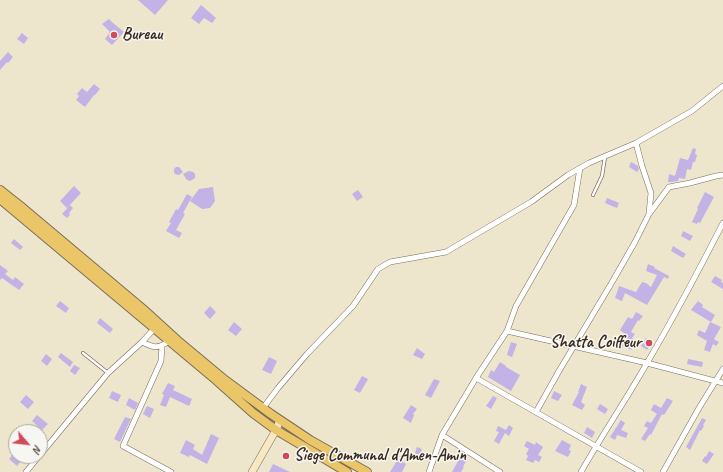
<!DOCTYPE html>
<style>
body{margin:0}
#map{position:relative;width:723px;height:472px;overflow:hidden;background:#eee6cc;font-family:Caveat,sans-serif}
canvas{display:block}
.north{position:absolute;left:8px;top:424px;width:40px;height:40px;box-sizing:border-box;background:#f6f6f2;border:1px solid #aba49d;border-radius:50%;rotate:118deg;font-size:11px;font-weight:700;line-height:16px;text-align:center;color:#3b2a1e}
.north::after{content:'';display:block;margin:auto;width:14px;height:18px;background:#d1495b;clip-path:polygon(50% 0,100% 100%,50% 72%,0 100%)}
</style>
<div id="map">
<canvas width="723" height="472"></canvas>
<div class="north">N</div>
</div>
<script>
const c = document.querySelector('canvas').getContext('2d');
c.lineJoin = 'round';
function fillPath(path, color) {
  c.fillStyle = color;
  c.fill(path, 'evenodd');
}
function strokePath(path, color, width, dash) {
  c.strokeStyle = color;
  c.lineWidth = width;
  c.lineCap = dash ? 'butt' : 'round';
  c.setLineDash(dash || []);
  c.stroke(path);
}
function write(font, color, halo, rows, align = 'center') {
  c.font = font + ' Caveat,sans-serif';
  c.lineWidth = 3;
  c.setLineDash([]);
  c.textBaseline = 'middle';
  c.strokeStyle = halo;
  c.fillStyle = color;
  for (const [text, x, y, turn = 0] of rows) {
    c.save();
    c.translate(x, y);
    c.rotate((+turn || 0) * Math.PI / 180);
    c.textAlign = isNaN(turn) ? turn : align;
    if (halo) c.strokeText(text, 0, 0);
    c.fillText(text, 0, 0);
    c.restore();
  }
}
fillPath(new Path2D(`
 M 138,0 L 168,0 L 155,15 Z
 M 201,5 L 216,18 L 212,23 L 204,18 L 199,24 L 191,18 Z
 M 109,19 L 113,23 L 124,32 L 112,45 L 105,39 L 110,32 L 102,24 Z
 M 22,33 L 28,38 L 24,44 L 17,39 Z
 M 8,52 L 13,57 L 8,63 L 7,62 L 0,70 L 0,61 Z
 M 94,84 L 100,89 L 95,95 L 94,95 L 85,107 L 76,100 L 79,96 L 77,94 L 82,88 L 87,92 Z
 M 693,148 L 696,149 L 695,154 L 697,155 L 695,162 L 693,162 L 691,170 L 687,169 L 685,179 L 679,178 L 678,181 L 672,182 L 668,182 L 669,174 L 675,176 L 680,158 L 688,160 Z
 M 631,162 L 638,166 L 639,169 L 637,172 L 629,167 Z
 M 176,167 L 179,167 L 183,172 L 179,175 L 175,174 L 174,172 L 174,169 Z
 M 189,171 L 193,172 L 195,174 L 195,178 L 190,181 L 187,180 L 183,174 Z
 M 74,186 L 81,193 L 67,208 L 60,201 Z
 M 213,187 L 215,201 L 210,208 L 202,209 L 190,201 L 199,189 Z
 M 358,190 L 363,197 L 357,201 L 352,194 Z
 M 705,192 L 714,197 L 700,223 L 698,222 L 697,224 L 692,222 L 698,209 L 697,208 Z
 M 187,194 L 192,197 L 183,213 L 185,214 L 176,230 L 182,233 L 179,238 L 166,231 L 171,223 L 169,222 L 176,209 L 178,210 Z
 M 607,198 L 619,203 L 617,208 L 605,203 Z
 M 70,205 L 73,208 L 69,213 L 70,215 L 67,218 L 62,214 Z
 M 683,231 L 693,236 L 690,241 L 681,236 Z
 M 14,239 L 23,247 L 20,250 L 11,243 Z
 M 673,246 L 686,254 L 683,258 L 671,251 Z
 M 648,264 L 655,267 L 654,268 L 669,276 L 668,279 L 664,277 L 647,305 L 625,293 L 622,301 L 615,298 L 619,286 L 636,292 L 642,282 L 646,283 L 651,287 L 657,275 L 646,271 Z
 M 0,265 L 8,271 L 5,274 L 13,280 L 15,277 L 24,284 L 19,290 L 2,278 L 0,280 Z
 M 715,276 L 722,280 L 721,282 L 723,283 L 723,289 L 711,282 Z
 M 60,301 L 69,308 L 66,313 L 56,306 Z
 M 698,301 L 703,305 L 702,307 L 715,315 L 711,322 L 691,310 Z
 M 210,306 L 216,312 L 210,319 L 204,313 Z
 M 636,312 L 643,316 L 639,321 L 638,320 L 631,332 L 635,334 L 632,338 L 636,341 L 631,350 L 620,345 L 625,334 L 620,330 L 628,317 L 632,319 Z
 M 100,318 L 113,329 L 110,333 L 97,323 Z
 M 234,322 L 242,329 L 236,336 L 228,330 Z
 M 710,322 L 721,327 L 714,339 L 719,342 L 716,346 L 713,344 L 710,352 L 704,350 L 707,341 L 697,335 L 699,330 L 705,333 Z
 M 646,338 L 652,342 L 647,350 L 641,346 Z
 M 511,342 L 517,344 L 512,357 L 507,355 Z
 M 417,348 L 425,354 L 422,359 L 413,355 Z
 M 61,353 L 73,362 L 70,367 L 58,357 Z
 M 46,354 L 52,359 L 47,366 L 41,361 Z
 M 269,357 L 277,361 L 271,374 L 262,370 Z
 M 688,359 L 703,362 L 702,367 L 687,364 Z
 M 500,362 L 506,366 L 506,367 L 520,375 L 511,391 L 488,377 L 491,370 L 494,372 Z
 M 74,365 L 80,368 L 75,375 L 70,371 Z
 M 362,376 L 368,379 L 360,393 L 354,390 Z
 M 434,379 L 440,381 L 431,398 L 425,395 Z
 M 168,383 L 175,386 L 173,390 L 192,399 L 189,406 L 170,397 L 166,407 L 160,405 L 164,395 L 162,394 Z
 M 581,384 L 587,387 L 581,402 L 585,405 L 582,410 L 572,405 L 579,392 L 578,392 Z
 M 112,391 L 121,395 L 118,402 L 109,398 Z
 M 554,391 L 562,395 L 558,401 L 551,398 Z
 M 26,395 L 34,402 L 28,409 L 20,402 Z
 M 493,396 L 497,398 L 491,409 L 486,406 Z
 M 129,398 L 138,403 L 135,410 L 126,405 Z
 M 667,398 L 673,401 L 664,415 L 662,414 L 651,435 L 650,434 L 645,441 L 641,439 L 648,428 L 644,426 L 647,421 L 651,423 L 657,414 L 651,410 L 654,404 L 661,408 Z
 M 600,404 L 608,409 L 605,414 L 597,409 Z
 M 411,405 L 417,409 L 413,414 L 414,415 L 411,423 L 403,418 Z
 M 147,406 L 154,409 L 150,418 L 143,414 Z
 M 37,415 L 48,424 L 42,430 L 32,421 Z
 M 125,417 L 131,419 L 120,442 L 114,439 Z
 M 702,418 L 706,420 L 703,425 L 704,426 L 701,431 L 700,430 L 690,450 L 686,447 Z
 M 621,420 L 625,423 L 621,430 L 628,433 L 626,438 L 617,435 L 615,440 L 610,437 Z
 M 509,425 L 513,428 L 509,436 L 505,433 L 499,444 L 494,441 L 499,432 L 496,431 L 498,426 L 506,430 Z
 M 587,427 L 595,432 L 592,438 L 584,433 Z
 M 211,434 L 219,438 L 207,464 L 190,455 L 189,457 L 180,453 L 186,440 L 195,445 L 193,449 L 202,455 Z
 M 562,440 L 571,445 L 569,450 L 571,451 L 568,457 L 555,451 Z
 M 527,441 L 535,445 L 536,442 L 543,447 L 538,455 L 542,457 L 539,462 L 535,460 L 533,463 L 526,460 L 528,456 L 526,454 L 529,449 L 524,446 Z
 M 417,447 L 422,449 L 419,457 L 414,456 Z
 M 709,451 L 714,454 L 707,464 L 702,461 L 705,456 L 706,457 Z
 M 13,454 L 21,461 L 17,466 L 9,459 Z
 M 460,455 L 467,459 L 463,467 L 464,467 L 461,472 L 452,472 L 458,461 L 457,461 Z
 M 398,459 L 406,464 L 402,472 L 390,472 Z
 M 273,464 L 290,472 L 269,472 Z`), '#c2b2e5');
const lane = new Path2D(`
 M 593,195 L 602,176 L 605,157
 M 83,353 L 108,373`);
const street = new Path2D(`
 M 636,143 L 642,166 L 651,193 L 649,213
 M 507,331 L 647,363 L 723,383
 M 142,342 C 154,348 158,349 169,341
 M 162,346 L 161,361 L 123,446 L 171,472
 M 476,378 L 641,472
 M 263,408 L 278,388 L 307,354 L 353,306 L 378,269 L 390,262 L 446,252 L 531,202 L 568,175 L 589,163 L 636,143 L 692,111 L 723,86
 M 536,412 L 559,371 L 611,284 L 635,242 L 649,214 L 669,187 L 690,183 L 716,176 L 723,175
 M 442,435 L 500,472
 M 40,455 L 108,373 L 142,342 L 154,329
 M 26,472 L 39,456
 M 429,472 L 442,435 L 476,378 L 507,331 L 516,306 L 574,205 L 580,168
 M 581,472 C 602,435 626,400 647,363 C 674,317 699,270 723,223
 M 663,472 L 699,408 L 723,369`);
const secondary = new Path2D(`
 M 252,472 L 276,430 L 280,420`);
const primary = new Path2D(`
 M 0,190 L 24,209 L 143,309 L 177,340 L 225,380 L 271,414 L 310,440 L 367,472
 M 0,199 L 216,380 L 253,413 L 276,430 L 347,472`);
strokePath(lane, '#7a6c5b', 4);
strokePath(street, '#7a6c5b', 6);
strokePath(secondary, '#7a6c5b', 8);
strokePath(primary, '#7a6c5b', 10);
strokePath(lane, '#fff', 2.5);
strokePath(street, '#fff', 5);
strokePath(secondary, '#f7e8c3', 7);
strokePath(primary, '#eac669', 8);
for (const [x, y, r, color] of [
 [114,35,4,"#d1495b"],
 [649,343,4,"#d1495b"],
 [286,456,4,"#d1495b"]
]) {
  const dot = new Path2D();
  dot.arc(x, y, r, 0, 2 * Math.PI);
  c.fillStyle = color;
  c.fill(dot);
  strokePath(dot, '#f6f6f2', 1.5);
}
write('bold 17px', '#3b2a1e', '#f6f6f2', [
 ["Bureau",122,35],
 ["Shatta Coiffeur",641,343,"right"],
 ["Siege Communal d'Amen-Amin",294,456]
], 'left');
</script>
